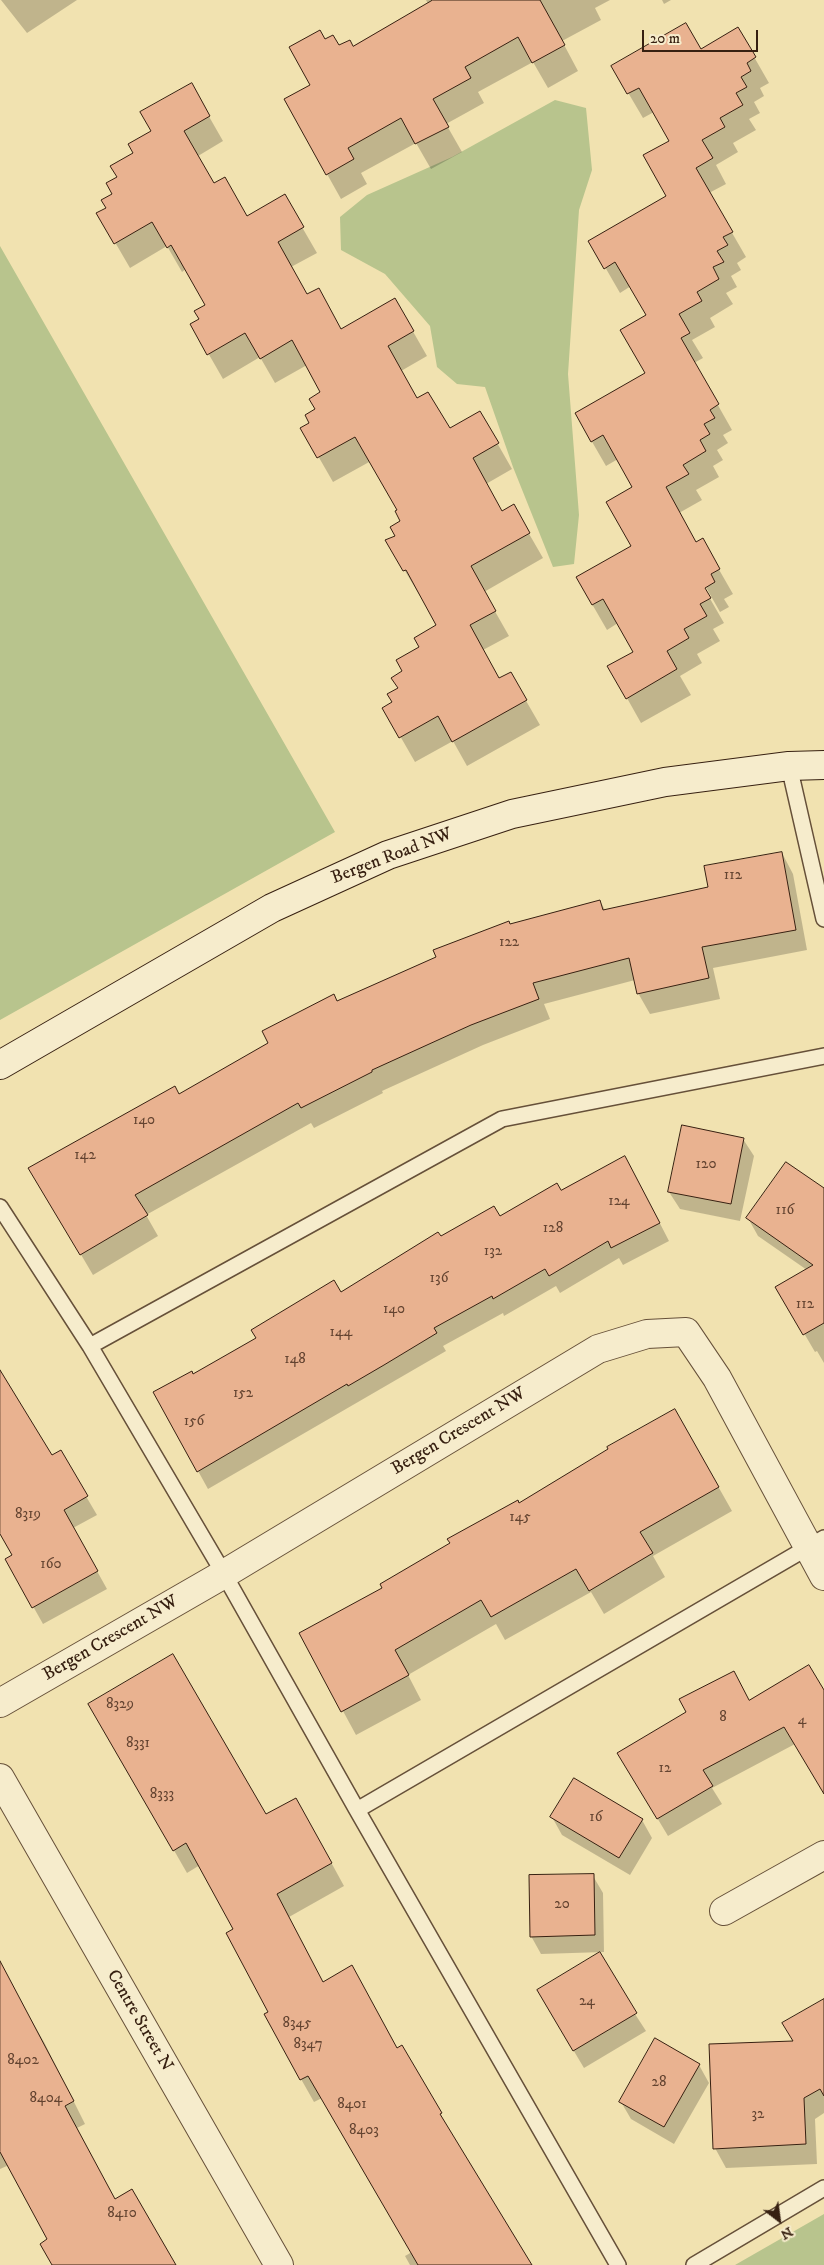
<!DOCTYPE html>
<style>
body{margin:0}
#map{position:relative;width:824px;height:2265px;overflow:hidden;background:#f1e2b0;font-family:"IM FELL DW Pica",serif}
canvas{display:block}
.north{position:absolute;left:754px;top:2195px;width:50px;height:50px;-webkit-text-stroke:4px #f6eccc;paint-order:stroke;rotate:150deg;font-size:14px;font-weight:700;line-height:20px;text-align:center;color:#372011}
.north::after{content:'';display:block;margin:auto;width:18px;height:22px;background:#372011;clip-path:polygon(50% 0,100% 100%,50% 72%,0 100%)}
.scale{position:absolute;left:642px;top:30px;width:116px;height:22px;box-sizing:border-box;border:2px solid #372011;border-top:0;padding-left:6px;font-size:15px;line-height:18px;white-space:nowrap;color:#372011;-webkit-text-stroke:4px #f6eccc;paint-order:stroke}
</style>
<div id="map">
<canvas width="824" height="2265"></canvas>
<div class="north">N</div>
<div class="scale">20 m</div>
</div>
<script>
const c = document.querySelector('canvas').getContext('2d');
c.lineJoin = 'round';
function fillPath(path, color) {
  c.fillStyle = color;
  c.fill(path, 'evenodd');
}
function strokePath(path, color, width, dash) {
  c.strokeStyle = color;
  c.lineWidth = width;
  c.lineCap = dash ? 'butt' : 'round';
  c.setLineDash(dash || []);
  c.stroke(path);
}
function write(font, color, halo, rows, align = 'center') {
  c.font = font + ' "IM FELL DW Pica",serif';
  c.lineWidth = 5;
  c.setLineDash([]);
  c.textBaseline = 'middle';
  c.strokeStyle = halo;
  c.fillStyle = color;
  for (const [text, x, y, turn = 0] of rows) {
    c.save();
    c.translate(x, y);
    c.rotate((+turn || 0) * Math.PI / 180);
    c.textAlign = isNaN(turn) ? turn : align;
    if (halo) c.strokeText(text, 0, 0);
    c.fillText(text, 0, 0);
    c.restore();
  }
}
fillPath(new Path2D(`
 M 555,100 L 586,108 L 592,170 L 579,210 L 568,374 L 579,515 L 574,564 L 553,567 L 513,467 L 485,387 L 457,384 L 437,367 L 430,326 L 385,274 L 341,250 L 340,217 L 367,195 L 452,157 Z
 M 0,246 L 335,832 L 0,1020 Z
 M 824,2214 L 824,2265 L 735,2265 Z`), '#b8c48d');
fillPath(new Path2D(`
 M 1,0 L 77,0 L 27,33 Z
 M 426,0 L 610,0 L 595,8 L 601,20 L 562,41 L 578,71 L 548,88 L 533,62 L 478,92 L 484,103 L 446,124 L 462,152 L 431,169 L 416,143 L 361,173 L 367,184 L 341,199 L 327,174 L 312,86 L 325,41 L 339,47 L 353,48 L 428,4 Z
 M 662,0 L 671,0 L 664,4 Z
 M 738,29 L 769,83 L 760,88 L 764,96 L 754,102 L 760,113 L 749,119 L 756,130 L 733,143 L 738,152 L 716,165 L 726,184 L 709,193 L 746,257 L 737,263 L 741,270 L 731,276 L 737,287 L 726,293 L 733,304 L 710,318 L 715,327 L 692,340 L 703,358 L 694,363 L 732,430 L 723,435 L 728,443 L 717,450 L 723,460 L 713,466 L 719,477 L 696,490 L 702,500 L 679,513 L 696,543 L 702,540 L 733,594 L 724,599 L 729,607 L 720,612 L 703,582 L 701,583 L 724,623 L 713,629 L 720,641 L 697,654 L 702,663 L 680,676 L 691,695 L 641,723 L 609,666 L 635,652 L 618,623 L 607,630 L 577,578 L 632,546 L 634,488 L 618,459 L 606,466 L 576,414 L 646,373 L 647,315 L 631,286 L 620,293 L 590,241 L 668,196 L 670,141 L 654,112 L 643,118 L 613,67 L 700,51 Z
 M 191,85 L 223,141 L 198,156 L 214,185 L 247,217 L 284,196 L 317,253 L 291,267 L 307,296 L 341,330 L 395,300 L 427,356 L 401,371 L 417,400 L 449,430 L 480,413 L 512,469 L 486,484 L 502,512 L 513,506 L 543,558 L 484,592 L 509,636 L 483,650 L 499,679 L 510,673 L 540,725 L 467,766 L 453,741 L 415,762 L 384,708 L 393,703 L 404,672 L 438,626 L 387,541 L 397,536 L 402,522 L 399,510 L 371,461 L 333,482 L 302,428 L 311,423 L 322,393 L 307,365 L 275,383 L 260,357 L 223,379 L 192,325 L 201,319 L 207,306 L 186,269 L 182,272 L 167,246 L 130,268 L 98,213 L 108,209 L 118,178 L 135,153 Z
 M 782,853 L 793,874 L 807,950 L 713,968 L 720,999 L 650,1014 L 638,993 L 635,980 L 544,1004 L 550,1019 L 483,1045 L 382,1091 L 383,1093 L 314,1128 L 311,1123 L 146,1215 L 158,1236 L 93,1275 L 30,1168 L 179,1095 L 337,1003 L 510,925 L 600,901 L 605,910 L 710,888 Z
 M 743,1139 L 754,1156 L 740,1221 L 680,1209 L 669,1192 Z
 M 635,1175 L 669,1241 L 623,1265 L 619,1258 L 560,1293 L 556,1286 L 504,1316 L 503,1313 L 443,1346 L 446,1351 L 208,1489 L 155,1393 L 193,1375 L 440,1238 L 499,1218 L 561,1192 Z
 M 824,1190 L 824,1363 L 817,1351 L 815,1352 L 777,1287 L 807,1270 L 758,1236 L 748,1218 Z
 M 0,1379 L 51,1457 L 60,1452 L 97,1515 L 73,1528 L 107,1589 L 43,1624 L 7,1560 L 14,1556 L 0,1531 Z
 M 689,1435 L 732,1511 L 653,1556 L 665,1577 L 604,1614 L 591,1592 L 505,1640 L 496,1624 L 408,1675 L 421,1700 L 356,1735 L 343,1711 L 384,1588 L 519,1504 Z
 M 824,1693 L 824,1774 L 795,1744 L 712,1788 L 722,1804 L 668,1836 L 629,1771 L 749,1702 Z
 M 90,1704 L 266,1816 L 309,1822 L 344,1886 L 289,1917 L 323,1983 L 397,2049 L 402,2046 L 453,2137 L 531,2265 L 410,2265 L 405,2256 L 412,2252 L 322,2098 L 314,2102 L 301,2079 L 269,2013 L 235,1930 L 200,1865 L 187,1873 Z
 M 552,1817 L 642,1820 L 652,1838 L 630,1875 L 562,1835 Z
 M 593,1876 L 603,1893 L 604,1952 L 541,1954 L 531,1936 Z
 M 0,1966 L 44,2042 L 85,2124 L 77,2128 L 115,2200 L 176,2265 L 53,2265 L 49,2240 L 9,2165 L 0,2169 Z
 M 538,1991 L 635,2014 L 646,2031 L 584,2068 Z
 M 824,2001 L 824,2113 L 815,2119 L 817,2164 L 726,2168 L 715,2148 Z
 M 699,2065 L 709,2083 L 674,2144 L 631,2119 L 621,2102 Z`), '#0003');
const building = new Path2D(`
 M 433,0 L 540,0 L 565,45 L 532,63 L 518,37 L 465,67 L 471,78 L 433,99 L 449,127 L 415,144 L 401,118 L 348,148 L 354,159 L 326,175 L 284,99 L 310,85 L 289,47 L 320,30 L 325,39 L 333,35 L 339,45 L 350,40 L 353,46 Z
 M 686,23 L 701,49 L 738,27 L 756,57 L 747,63 L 751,71 L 741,77 L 747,87 L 736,93 L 743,105 L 720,118 L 725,127 L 702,140 L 713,158 L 696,168 L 733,232 L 723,237 L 728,245 L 717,251 L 724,262 L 713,267 L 719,279 L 697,292 L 702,301 L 679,314 L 690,333 L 681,338 L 719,404 L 710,410 L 715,418 L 704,424 L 710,434 L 700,440 L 706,451 L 683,465 L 689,474 L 666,487 L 696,542 L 703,538 L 720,569 L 711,574 L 715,582 L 705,588 L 711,598 L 700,604 L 707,616 L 684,629 L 689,638 L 667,651 L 677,669 L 626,699 L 607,666 L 633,652 L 603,599 L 592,605 L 576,577 L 631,546 L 606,502 L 632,487 L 603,435 L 591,442 L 575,413 L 645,373 L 620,330 L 646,315 L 615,262 L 604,269 L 588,241 L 666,196 L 643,155 L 669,141 L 639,88 L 627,94 L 611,66 Z
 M 192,83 L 210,116 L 184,131 L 214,183 L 225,177 L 247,216 L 285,194 L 304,227 L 278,242 L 307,294 L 319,288 L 341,329 L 395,298 L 414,331 L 388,346 L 417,398 L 428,392 L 450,428 L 480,411 L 499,443 L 473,458 L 502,511 L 514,504 L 530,533 L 471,566 L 496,611 L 470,625 L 499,678 L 511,672 L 527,700 L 452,742 L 438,716 L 399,738 L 382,708 L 392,702 L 387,694 L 398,688 L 391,678 L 402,671 L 396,660 L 419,647 L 414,638 L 436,625 L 406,570 L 403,571 L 385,540 L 395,536 L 390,527 L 400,521 L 395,511 L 397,510 L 355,437 L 317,458 L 300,428 L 309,423 L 305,415 L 315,409 L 309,399 L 320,392 L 292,340 L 260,359 L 245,333 L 207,355 L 190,324 L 199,319 L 194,311 L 205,305 L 171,245 L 167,248 L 152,222 L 114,244 L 96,213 L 106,208 L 101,200 L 112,194 L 106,183 L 117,177 L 110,166 L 133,153 L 128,144 L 151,131 L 140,112 Z
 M 782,852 L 796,930 L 702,947 L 709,978 L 637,994 L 629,958 L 533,983 L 539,999 L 471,1025 L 372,1070 L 372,1072 L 301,1108 L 298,1103 L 135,1195 L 148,1215 L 80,1255 L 28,1168 L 175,1086 L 179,1094 L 268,1043 L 262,1031 L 334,994 L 337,1001 L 436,957 L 433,950 L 509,921 L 510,924 L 600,900 L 603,910 L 708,887 L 704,866 Z
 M 682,1125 L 744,1138 L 731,1204 L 668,1192 Z
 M 625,1156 L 660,1223 L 611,1248 L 608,1241 L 549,1276 L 545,1269 L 493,1299 L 492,1296 L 434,1328 L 437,1333 L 384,1365 L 348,1386 L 347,1384 L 197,1472 L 153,1392 L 192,1371 L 193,1374 L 256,1338 L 251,1330 L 334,1280 L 341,1292 L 438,1232 L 441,1236 L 494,1206 L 500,1216 L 557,1183 L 561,1190 Z
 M 786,1162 L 824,1188 L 824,1323 L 803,1335 L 775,1287 L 813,1265 L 746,1218 Z
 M 0,1370 L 52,1455 L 61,1450 L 88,1496 L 64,1510 L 98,1571 L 32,1608 L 5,1559 L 12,1555 L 0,1534 Z
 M 675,1409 L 719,1487 L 640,1532 L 653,1553 L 589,1591 L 576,1569 L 491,1617 L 481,1600 L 395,1650 L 409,1675 L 341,1712 L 299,1633 L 382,1588 L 380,1584 L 450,1543 L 447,1539 L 518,1500 L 519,1503 L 608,1449 L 607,1447 Z
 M 173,1654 L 266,1814 L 296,1798 L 332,1863 L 277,1894 L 323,1982 L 352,1965 L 397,2048 L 402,2045 L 442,2113 L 440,2114 L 532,2265 L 418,2265 L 308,2076 L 300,2080 L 264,2014 L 268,2012 L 226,1933 L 233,1929 L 186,1843 L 173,1851 L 88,1704 Z
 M 809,1665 L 824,1690 L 824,1794 L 784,1727 L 703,1770 L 713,1786 L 657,1819 L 617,1753 L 686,1712 L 679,1699 L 734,1671 L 749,1700 Z
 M 574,1778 L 643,1819 L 619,1858 L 550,1817 Z
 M 594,1874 L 595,1935 L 530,1937 L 529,1875 Z
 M 600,1952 L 637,2013 L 573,2051 L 537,1990 Z
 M 0,1961 L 74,2101 L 65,2106 L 115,2199 L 132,2189 L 176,2265 L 52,2265 L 40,2244 L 47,2239 L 0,2152 Z
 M 824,1999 L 824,2096 L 820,2089 L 804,2098 L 806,2144 L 713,2149 L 709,2044 L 793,2041 L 782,2023 Z
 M 655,2038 L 700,2064 L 664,2127 L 619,2102 Z`);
fillPath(building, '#e9b290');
strokePath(building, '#372011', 1);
const lane = new Path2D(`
 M 789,766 L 824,919
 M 0,1207 L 90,1346 L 224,1574 L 357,1810 L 618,2265
 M 90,1346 L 502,1119 L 824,1056
 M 357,1810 L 824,1538
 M 694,2265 L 824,2188`);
const street = new Path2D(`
 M 0,1703 L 224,1574 L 598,1349 L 647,1334 L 686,1332 L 717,1378 L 824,1576
 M 0,1778 L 279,2265
 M 724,1911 L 824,1855`);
const secondary = new Path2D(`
 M 0,1065 L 272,908 L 388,855 L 512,814 L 665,782 L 789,766 L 824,765`);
strokePath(lane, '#665039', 18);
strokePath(street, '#665039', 30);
strokePath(secondary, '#372011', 30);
strokePath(lane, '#f6eccc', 15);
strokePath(street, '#f6eccc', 28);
strokePath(secondary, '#f6eccc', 28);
write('15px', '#644431', null, [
 ["112",733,876],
 ["122",509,943],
 ["140",144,1121],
 ["142",85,1156],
 ["120",706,1165],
 ["124",619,1202],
 ["116",785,1211],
 ["128",553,1229],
 ["132",493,1252],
 ["136",439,1279],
 ["112",805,1305],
 ["140",394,1310],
 ["144",341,1333],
 ["148",295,1360],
 ["152",243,1394],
 ["156",194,1422],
 ["8319",28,1515],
 ["145",520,1518],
 ["160",51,1565],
 ["8329",120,1705],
 ["8",723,1718],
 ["4",802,1721],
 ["8331",138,1744],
 ["12",665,1769],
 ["8333",162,1795],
 ["16",596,1818],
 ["20",562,1905],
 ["24",587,2002],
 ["8345",297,2024],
 ["8347",308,2045],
 ["8402",23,2061],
 ["28",659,2083],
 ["8404",46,2099],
 ["8401",352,2105],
 ["32",758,2115],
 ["8403",364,2131],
 ["8410",122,2214]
]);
write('18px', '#372011', '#f6eccc', [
 ["Bergen Road NW",392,857,-21],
 ["Bergen Crescent NW",459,1432,-31],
 ["Bergen Crescent NW",111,1639,-30],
 ["Centre Street N",139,2021,60]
]);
</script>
